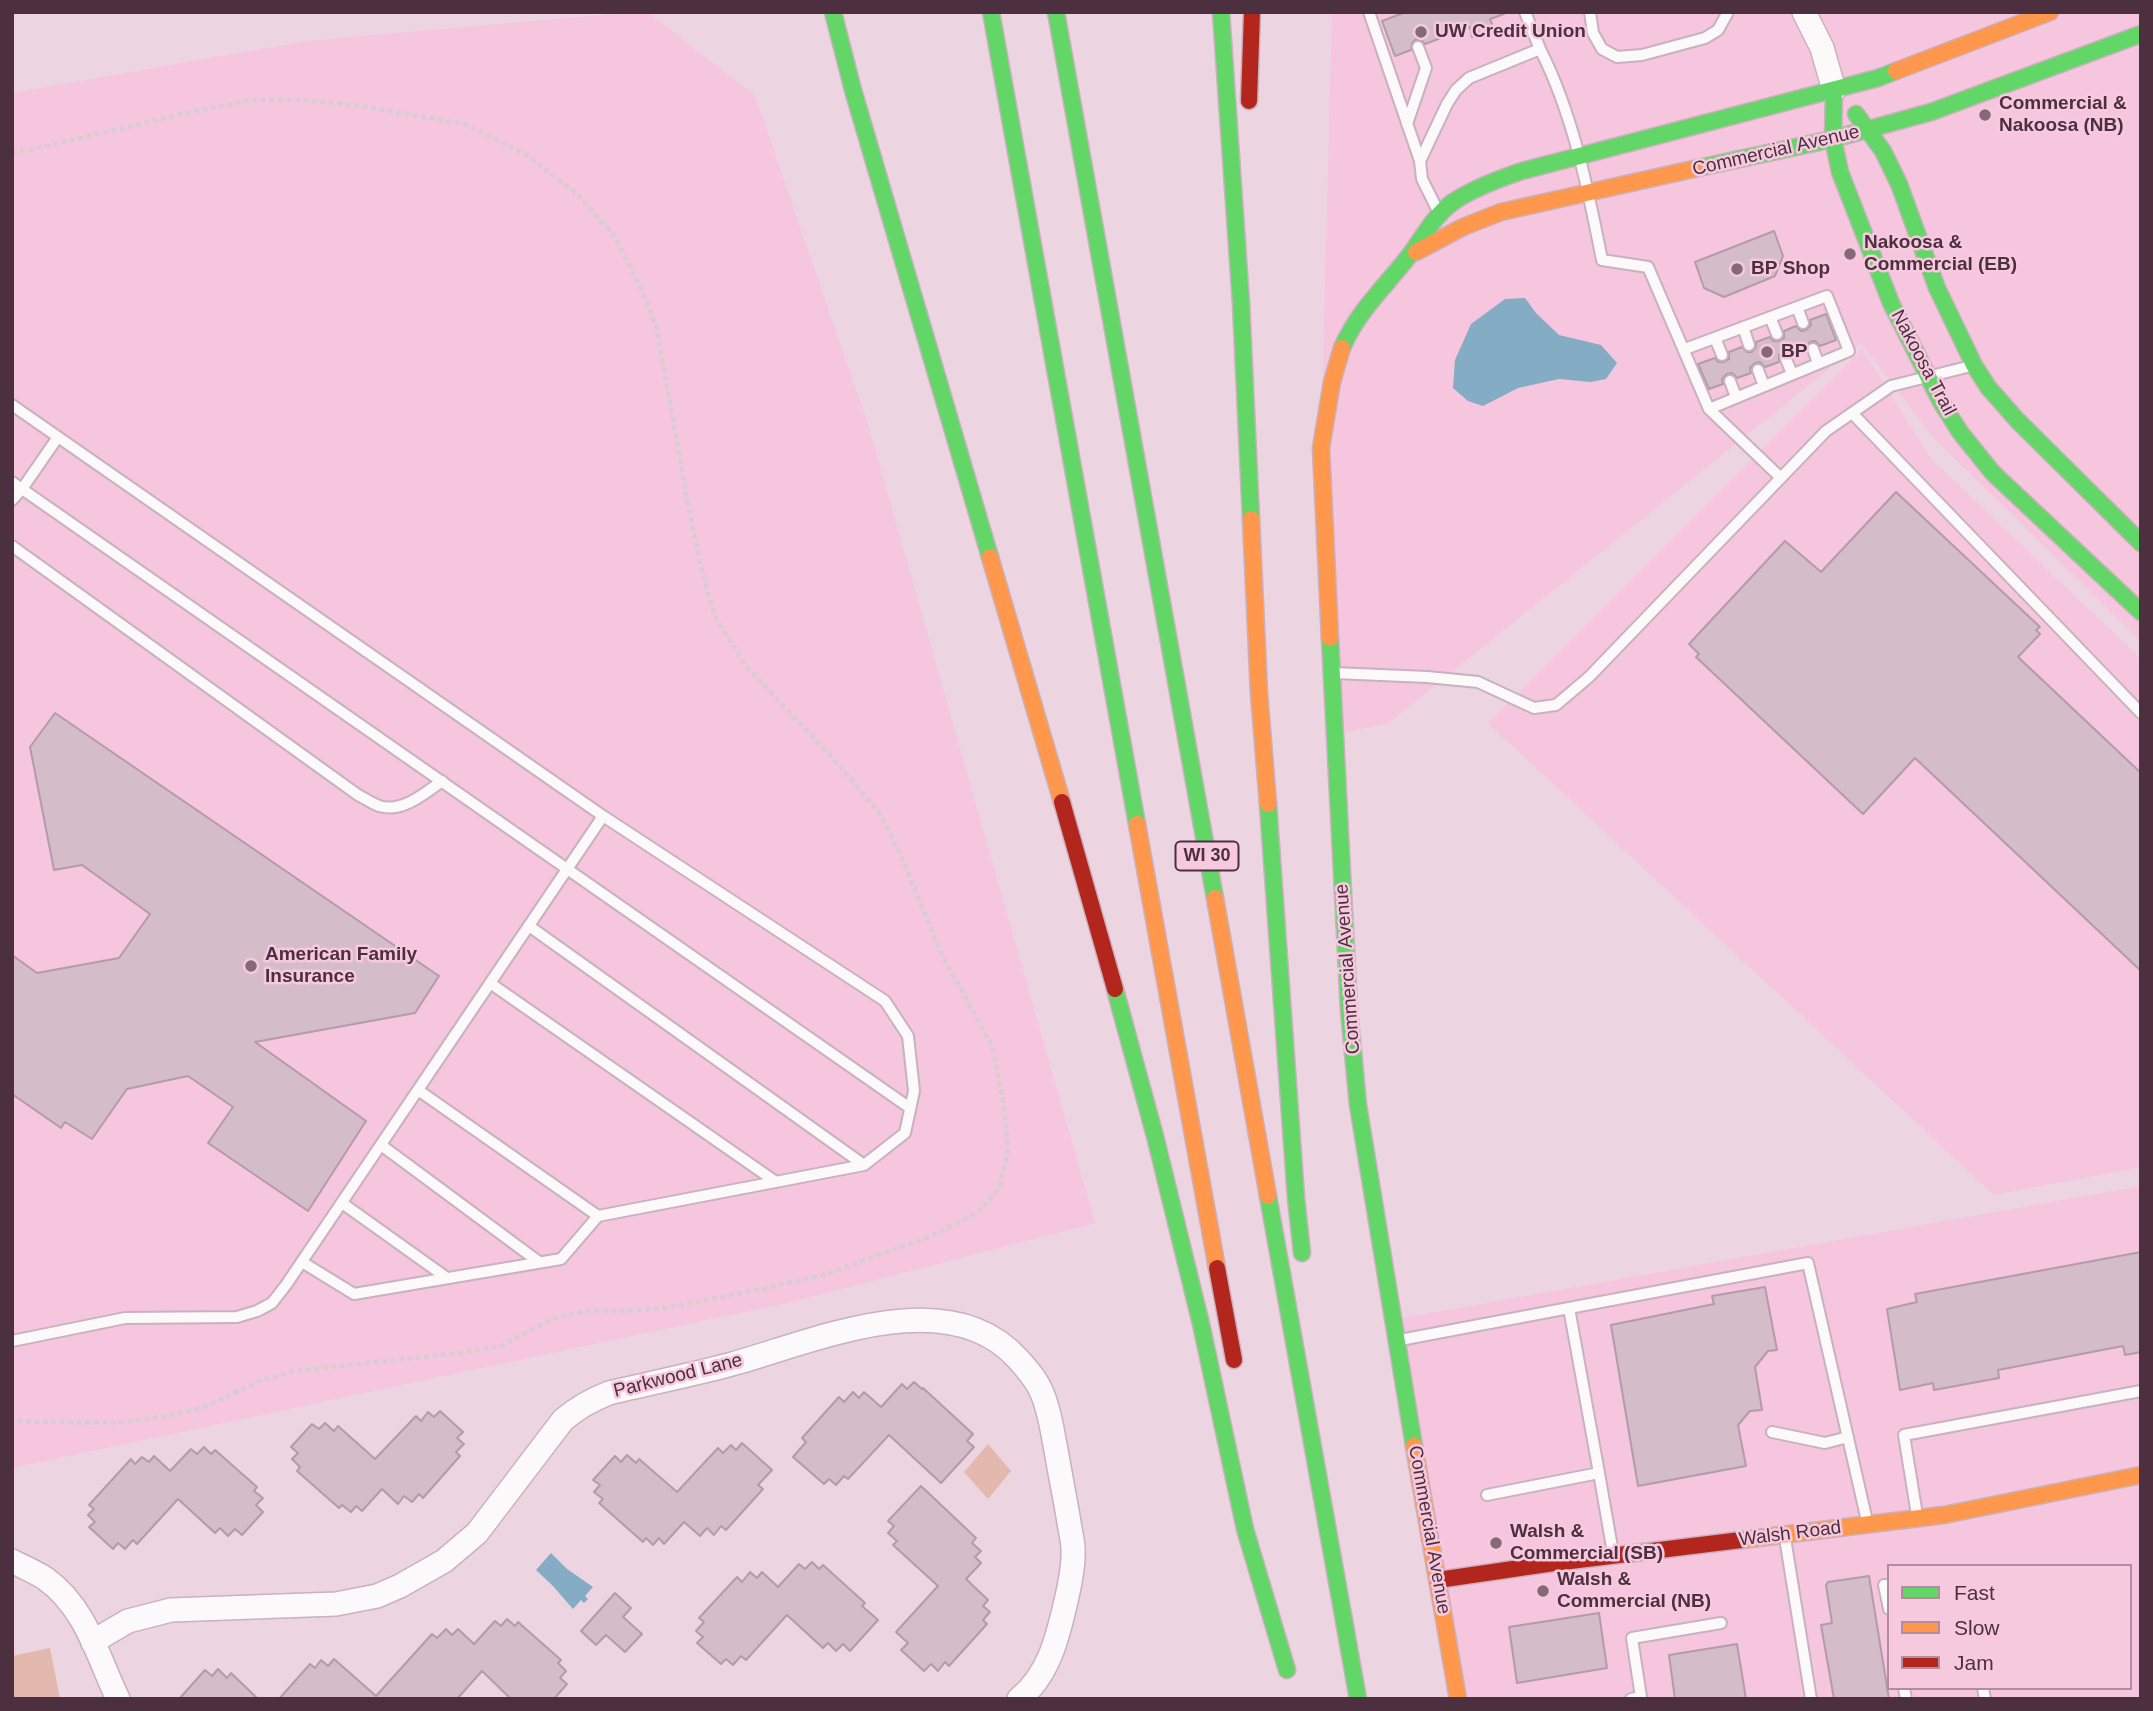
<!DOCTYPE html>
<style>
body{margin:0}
#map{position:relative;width:2153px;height:1711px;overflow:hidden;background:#ecd4e0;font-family:Arial,sans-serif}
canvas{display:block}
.frame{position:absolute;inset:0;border:14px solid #4d303f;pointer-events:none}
.legend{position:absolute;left:1887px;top:1564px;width:245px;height:126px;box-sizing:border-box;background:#f7c9df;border:2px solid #b38c9f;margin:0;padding:9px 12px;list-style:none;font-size:21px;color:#4d303f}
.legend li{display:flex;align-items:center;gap:14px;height:35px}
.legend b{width:35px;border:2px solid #b38c9f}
</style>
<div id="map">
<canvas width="2153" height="1711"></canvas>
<div class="frame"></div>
<ul class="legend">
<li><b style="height:9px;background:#63d668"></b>Fast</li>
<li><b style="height:9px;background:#ff974d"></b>Slow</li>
<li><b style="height:9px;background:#b3261e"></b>Jam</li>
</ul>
</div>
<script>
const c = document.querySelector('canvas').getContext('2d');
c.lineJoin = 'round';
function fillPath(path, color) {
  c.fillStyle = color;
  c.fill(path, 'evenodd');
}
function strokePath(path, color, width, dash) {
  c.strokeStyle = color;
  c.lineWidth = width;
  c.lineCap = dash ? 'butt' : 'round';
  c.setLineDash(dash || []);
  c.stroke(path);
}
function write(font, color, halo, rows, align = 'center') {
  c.font = font + ' Arial,sans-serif';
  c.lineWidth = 5;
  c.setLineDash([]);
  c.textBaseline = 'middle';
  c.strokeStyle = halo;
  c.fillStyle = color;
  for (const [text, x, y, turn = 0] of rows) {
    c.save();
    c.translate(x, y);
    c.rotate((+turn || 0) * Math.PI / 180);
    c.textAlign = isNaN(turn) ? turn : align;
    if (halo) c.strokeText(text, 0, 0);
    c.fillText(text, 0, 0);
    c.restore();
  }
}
fillPath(new Path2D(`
 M 636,12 L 647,12 L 755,96 L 868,425 L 1095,1223 L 791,1302 L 12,1468 L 12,93 L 307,41 Z
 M 1332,12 L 2141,12 L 2141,642 L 1932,436 L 1861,343 L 1387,724 L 1334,734 L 1321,448 Z
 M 1862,349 L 1931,459 L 2141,659 L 2141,1167 L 1994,1195 L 1488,723 Z
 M 2141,1186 L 2141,1699 L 1458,1699 L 1392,1320 ZM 1889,1566 L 2130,1566 L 2130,1688 L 1889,1688 Z`), '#f5c6dd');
fillPath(new Path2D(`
 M 988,1444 L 1011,1471 L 988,1499 L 964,1472 Z
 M 50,1648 L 60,1699 L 12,1699 L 12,1656 Z`), '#e2b8af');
fillPath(new Path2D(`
 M 1525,298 L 1536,313 L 1559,335 L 1601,345 L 1617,363 L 1606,379 L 1591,382 L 1559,379 L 1518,388 L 1483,406 L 1468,401 L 1453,388 L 1455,360 L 1471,324 L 1505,299 Z
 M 551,1553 L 567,1569 L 593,1587 L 585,1596 L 588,1599 L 584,1603 L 581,1600 L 573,1609 L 553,1586 L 536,1570 Z`), '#84acc4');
const building = new Path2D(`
 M 1406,12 L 1504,12 L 1504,14 L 1490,19 L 1494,29 L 1472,37 L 1470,27 L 1425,44 L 1422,41 L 1416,39 L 1412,43 L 1411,50 L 1395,56 L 1382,21 Z
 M 1774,231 L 1783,256 L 1775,276 L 1724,297 L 1704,288 L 1695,262 Z
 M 1826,314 L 1836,340 L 1820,346 L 1815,341 L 1810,342 L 1805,347 L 1806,352 L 1793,356 L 1790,352 L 1784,352 L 1779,355 L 1779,362 L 1765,367 L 1760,362 L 1755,363 L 1750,368 L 1751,373 L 1737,378 L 1732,373 L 1727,374 L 1722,379 L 1723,384 L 1709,389 L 1698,364 L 1715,358 L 1718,362 L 1724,362 L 1729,359 L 1729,352 L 1742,347 L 1747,352 L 1752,352 L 1756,347 L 1756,342 L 1770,337 L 1773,341 L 1779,341 L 1784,338 L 1784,331 L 1796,326 L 1801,331 L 1806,330 L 1811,325 L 1810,320 Z
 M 1896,492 L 2040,627 L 2036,630 L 2040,634 L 2018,657 L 2141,773 L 2141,971 L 1915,758 L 1863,814 L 1696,657 L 1699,654 L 1689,644 L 1785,541 L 1821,572 Z
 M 55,713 L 439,976 L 415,1013 L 255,1042 L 366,1121 L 308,1211 L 208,1143 L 233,1107 L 188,1076 L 127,1089 L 92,1139 L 65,1122 L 61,1128 L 12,1094 L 12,955 L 37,973 L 119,958 L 150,914 L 82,865 L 54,870 L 30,747 Z
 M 2141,1252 L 2141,1352 L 2125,1355 L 2123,1346 L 1998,1370 L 1999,1378 L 1934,1390 L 1933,1383 L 1900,1390 L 1887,1309 L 1917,1302 L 1915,1294 Z
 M 1765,1287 L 1777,1350 L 1768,1351 L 1755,1367 L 1762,1410 L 1750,1411 L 1738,1425 L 1746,1466 L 1638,1486 L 1611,1325 L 1714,1304 L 1712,1296 Z
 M 914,1382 L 922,1389 L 923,1388 L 973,1434 L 967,1441 L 974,1447 L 941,1483 L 889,1435 L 848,1479 L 844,1476 L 836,1485 L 829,1479 L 824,1484 L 793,1457 L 806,1442 L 802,1438 L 839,1397 L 844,1402 L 853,1392 L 859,1398 L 864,1392 L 881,1407 L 902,1384 L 907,1389 Z
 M 440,1411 L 463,1432 L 457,1438 L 464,1444 L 456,1452 L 460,1456 L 423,1498 L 419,1494 L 412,1502 L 404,1496 L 398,1504 L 382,1489 L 362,1511 L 356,1506 L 351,1512 L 342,1505 L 339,1508 L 297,1471 L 300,1467 L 292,1459 L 298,1453 L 291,1447 L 312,1424 L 319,1429 L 325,1423 L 334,1431 L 338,1426 L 375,1459 L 416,1416 L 421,1421 L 428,1412 L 434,1417 Z
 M 742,1443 L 772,1470 L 758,1485 L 763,1489 L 726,1530 L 721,1526 L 714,1535 L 707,1528 L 700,1536 L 684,1522 L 664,1544 L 659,1538 L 653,1545 L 646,1538 L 643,1542 L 599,1503 L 603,1499 L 594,1492 L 600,1485 L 593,1480 L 615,1456 L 621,1462 L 627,1455 L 636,1463 L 639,1459 L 677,1492 L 718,1448 L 723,1453 L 731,1445 L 736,1450 Z
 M 204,1447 L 211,1454 L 215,1450 L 257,1487 L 254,1491 L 263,1498 L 256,1505 L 263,1512 L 242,1535 L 235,1529 L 228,1536 L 220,1528 L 215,1533 L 178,1499 L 137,1544 L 133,1540 L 125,1549 L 118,1543 L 113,1549 L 89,1527 L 95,1522 L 88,1515 L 94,1509 L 89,1505 L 131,1459 L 135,1464 L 142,1457 L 149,1462 L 154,1456 L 170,1471 L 191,1449 L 197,1454 Z
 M 921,1486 L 976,1538 L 972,1543 L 981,1551 L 975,1557 L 981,1563 L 966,1579 L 988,1600 L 983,1606 L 990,1612 L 983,1620 L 987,1624 L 949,1666 L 945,1662 L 938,1671 L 931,1664 L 924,1671 L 901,1650 L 908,1643 L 896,1632 L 938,1586 L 893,1545 L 897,1541 L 888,1533 L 894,1526 L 888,1521 Z
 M 812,1562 L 819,1569 L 823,1565 L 865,1603 L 862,1606 L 878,1620 L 850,1651 L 843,1644 L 836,1651 L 828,1643 L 823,1648 L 787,1615 L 746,1660 L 741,1656 L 733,1665 L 726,1659 L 721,1664 L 697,1643 L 703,1637 L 696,1631 L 704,1622 L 699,1618 L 737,1577 L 742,1582 L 750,1572 L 757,1578 L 762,1572 L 778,1587 L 799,1564 L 805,1569 Z
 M 1869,1576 L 1889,1699 L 1834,1699 L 1821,1625 L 1832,1623 L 1826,1585 L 1828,1582 Z
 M 615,1593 L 631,1608 L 623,1617 L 642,1634 L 625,1652 L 606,1635 L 596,1645 L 581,1631 Z
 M 1599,1613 L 1607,1668 L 1517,1683 L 1509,1627 Z
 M 507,1619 L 515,1626 L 518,1622 L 561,1660 L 558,1663 L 566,1671 L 560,1678 L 567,1684 L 554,1699 L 511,1699 L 482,1671 L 457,1699 L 279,1699 L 310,1664 L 315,1668 L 321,1660 L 328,1666 L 334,1659 L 376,1696 L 432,1634 L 437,1638 L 446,1629 L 452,1635 L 458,1629 L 474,1644 L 495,1621 L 501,1626 Z
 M 1737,1644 L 1746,1699 L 1675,1699 L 1669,1655 Z
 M 218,1669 L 227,1678 L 231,1673 L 258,1699 L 179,1699 L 205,1670 L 212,1676 Z`);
fillPath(building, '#d5bcc9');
strokePath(building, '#b39ba7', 2);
const lane = new Path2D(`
 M 1369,12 L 1420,161
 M 1525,12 L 1540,49
 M 1590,12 L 1593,33 L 1602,49 L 1617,57 L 1642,55 L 1705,38 L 1718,30 L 1728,12
 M 1407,124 L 1426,68 L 1418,47
 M 1438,211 L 1422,179 L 1420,161 L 1447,104 L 1456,90 L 1469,78 L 1540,49 C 1573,114 1588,189 1602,260 L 1648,267 L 1709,409 L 1781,478
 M 1797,307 L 1803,323
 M 1770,317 L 1777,334
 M 1743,327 L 1749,345
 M 1715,338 L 1722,355
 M 1685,349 L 1827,296 L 1849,351 L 1709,409
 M 1813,349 L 1818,363
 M 1786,359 L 1792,374
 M 1758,370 L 1764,386
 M 1730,381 L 1736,397
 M 12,405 L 603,816
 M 1852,413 L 2141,713
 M 12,482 L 22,489 L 58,437
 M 12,500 L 22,489 L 910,1108
 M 12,546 L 358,795 C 364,798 372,803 379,806 C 402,813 424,794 442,781
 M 1334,673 L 1427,677 L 1478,682 L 1534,708 L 1556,705 L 1589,677 L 1826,431 L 1891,386 L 1971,366
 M 529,926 L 864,1165
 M 490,983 L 776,1182
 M 418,1090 L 598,1216
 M 381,1145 L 539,1262
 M 342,1203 L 447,1278
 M 1569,1308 L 1808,1263 L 1867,1521
 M 1400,1340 L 1569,1308 L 1599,1473
 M 12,1341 L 125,1318 L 237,1317 L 257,1311 L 272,1303 L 286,1285 L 603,816 L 885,1001 L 908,1036 L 914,1091 L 905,1133 L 864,1165 L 598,1216 L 561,1259 L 354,1294 L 302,1262
 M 1772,1432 L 1825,1443 L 1848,1437
 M 1487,1495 L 1599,1473 L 1613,1553
 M 1917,1515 L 1904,1435 L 2141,1391
 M 1785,1538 L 1811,1699
 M 1889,1585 L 1884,1585 L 1889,1609
 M 1904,1688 L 1906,1699
 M 1983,1688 L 1985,1699
 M 1631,1699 L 1641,1697 L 1632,1638 L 1721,1623`);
const street = new Path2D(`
 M 1804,12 L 1822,48 L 1834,90
 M 12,1561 C 23,1567 36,1572 46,1579 C 86,1608 98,1657 118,1699
 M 93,1643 L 99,1638 L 128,1621 L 171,1610 L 336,1604 L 377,1596 L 400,1586 L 444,1561 L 477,1533 L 563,1420 C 577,1408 591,1400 609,1393 C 650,1383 692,1375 732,1364 C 815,1341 948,1281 1018,1359 C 1027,1369 1037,1380 1042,1393 C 1050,1411 1052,1431 1056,1450 C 1060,1474 1065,1498 1069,1522 C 1070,1531 1073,1540 1073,1549 C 1074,1566 1070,1584 1066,1601 C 1058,1636 1049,1675 1019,1699`);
const fast = new Path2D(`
 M 833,12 L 853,90 L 990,557
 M 991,12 L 1137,824
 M 1056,12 L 1215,898
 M 1221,12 L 1241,303 L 1251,519
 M 1834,90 L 1833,139 L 1840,172 L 1891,303 L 1941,402 L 1960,432 L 1993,473 L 2141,612
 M 1856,114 L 1883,151 L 1899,184 L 1937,288 L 1974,365 L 1988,387 L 2017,420 L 2141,543
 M 1698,168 L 1833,139 L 1931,112 L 2141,34
 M 1342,348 C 1358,310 1388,284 1412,252 C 1425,234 1434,216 1453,202 C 1474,188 1498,179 1522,171 L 1878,78 L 1896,71
 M 1330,638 L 1349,1010 L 1358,1105 L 1414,1446
 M 1268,804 L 1296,1198 L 1302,1253
 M 1115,989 L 1155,1136 L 1201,1324 L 1245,1529 L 1287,1670
 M 1268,1196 L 1358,1699`);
const slow = new Path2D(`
 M 1896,71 L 2050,12
 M 1416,252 L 1463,227 L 1501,212 L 1698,168
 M 1251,519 L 1259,693 L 1268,804
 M 990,557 L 1062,802
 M 1330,638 L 1321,448 L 1332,382 L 1342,348
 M 1137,824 L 1217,1268
 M 1215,898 L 1268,1196
 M 1414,1446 L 1458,1699
 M 1741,1540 L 1944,1515 L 2141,1475`);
const jam = new Path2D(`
 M 1249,101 L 1252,12
 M 1062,802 L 1115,989
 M 1217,1268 L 1234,1360
 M 1438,1580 L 1554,1563 L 1741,1540`);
strokePath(lane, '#c9b1bd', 14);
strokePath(street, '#c9b1bd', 26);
strokePath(fast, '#c9b1bd', 19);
strokePath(slow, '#c9b1bd', 19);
strokePath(jam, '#c9b1bd', 19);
strokePath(new Path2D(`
 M 12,154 L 182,114 L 251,100 L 304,100 L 359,106 L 465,124 L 528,156 L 578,195 L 613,234 L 640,286 L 656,325 L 686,493 L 700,564 L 715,617 L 746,666 L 838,764 L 881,815 L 900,854 L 942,955 L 992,1046 L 1003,1099 L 1008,1150 L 999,1189 L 977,1213 L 932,1236 L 823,1275 L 762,1289 L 664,1308 L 621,1311 L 585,1311 L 552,1319 L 501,1346 L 451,1354 L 293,1371 L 257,1382 L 207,1406 L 168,1416 L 115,1423 L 12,1421`), '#d6ced2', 4.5, [5, 3.5]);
strokePath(lane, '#fcf9fa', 10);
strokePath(street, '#fcf9fa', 23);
strokePath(fast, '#63d668', 16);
strokePath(slow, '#ff974d', 16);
strokePath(jam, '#b3261e', 16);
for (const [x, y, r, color] of [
 [1421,32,7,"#856977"],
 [1985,115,7,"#856977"],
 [1850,254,7,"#856977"],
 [1737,269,7,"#856977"],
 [1767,352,7,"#856977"],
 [251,966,7,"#856977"],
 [1496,1543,7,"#856977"],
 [1543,1591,7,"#856977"]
]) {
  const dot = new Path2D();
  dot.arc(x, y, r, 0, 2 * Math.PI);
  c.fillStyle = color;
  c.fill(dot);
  strokePath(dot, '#f7c9df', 2.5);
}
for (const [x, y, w] of [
 [1207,856,63]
]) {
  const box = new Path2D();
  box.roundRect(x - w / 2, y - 14.5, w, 29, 5);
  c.fillStyle = '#f7c9df';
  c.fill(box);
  strokePath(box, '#4d303f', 2);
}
write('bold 18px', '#4d303f', null, [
 ["WI 30",1207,856]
]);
write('bold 19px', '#4d303f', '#f7c9df', [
 ["UW Credit Union",1435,32],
 ["Commercial &",1999,104],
 ["Nakoosa (NB)",1999,126],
 ["Nakoosa &",1864,243],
 ["Commercial (EB)",1864,265],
 ["BP Shop",1751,269],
 ["BP",1781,352],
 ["American Family",265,955],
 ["Insurance",265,977],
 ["Walsh &",1510,1532],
 ["Commercial (SB)",1510,1554],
 ["Walsh &",1557,1580],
 ["Commercial (NB)",1557,1602]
], 'left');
write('19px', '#4d303f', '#f7c9df', [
 ["Commercial Avenue",1776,151,-13],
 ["Nakoosa Trail",1923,363,62],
 ["Commercial Avenue",1348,969,-94],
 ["Parkwood Lane",678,1376,-14],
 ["Commercial Avenue",1429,1530,80],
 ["Walsh Road",1790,1534,-7]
]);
</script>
